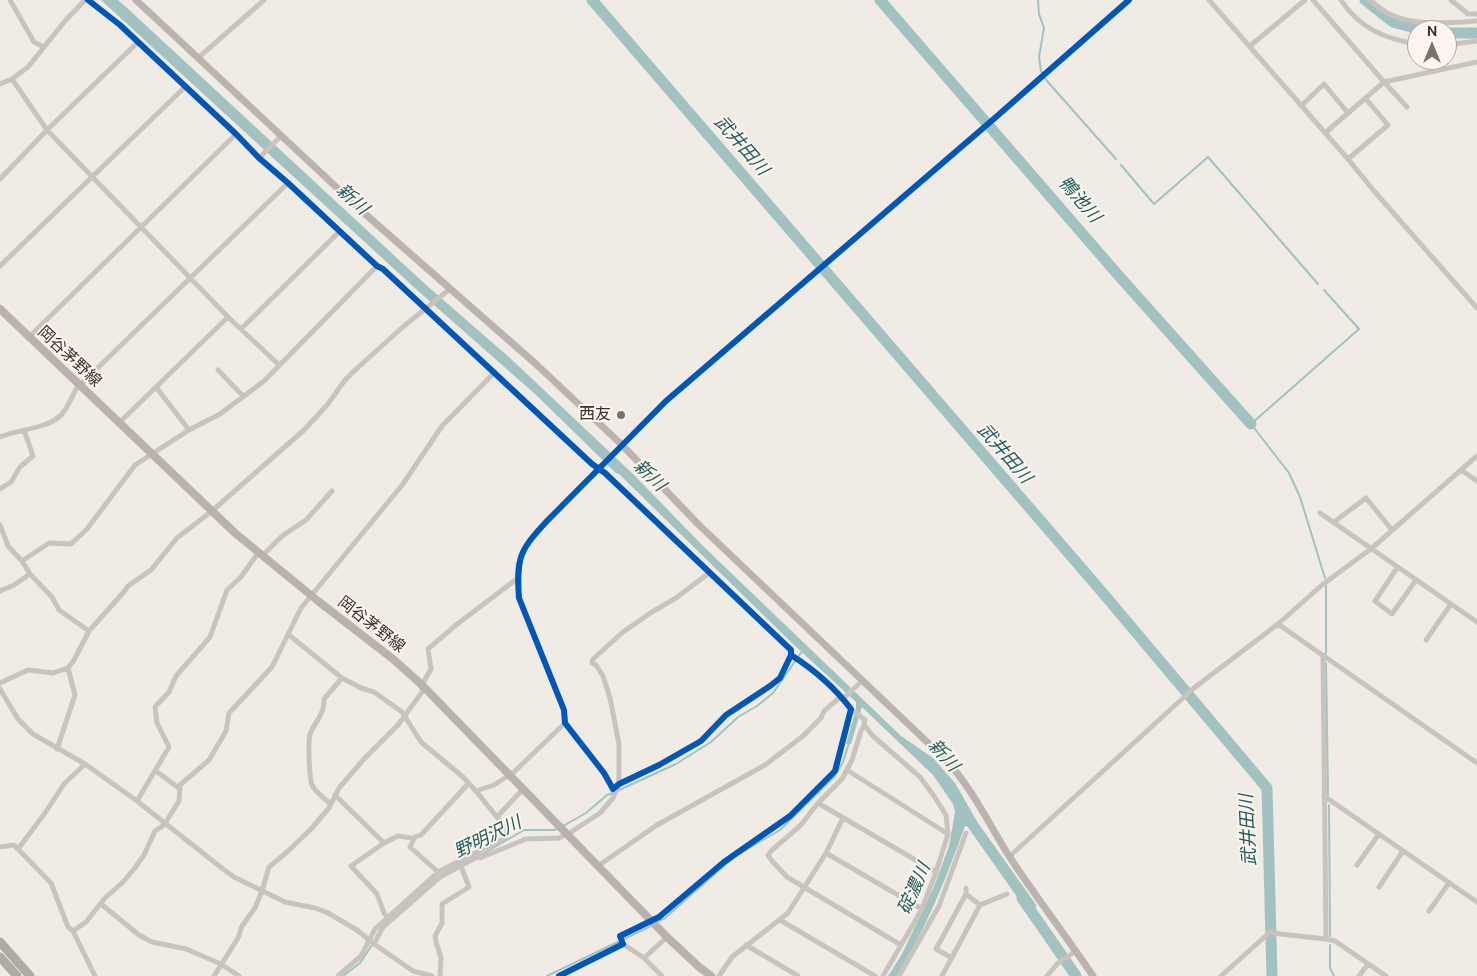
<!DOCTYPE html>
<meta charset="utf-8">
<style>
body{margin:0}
#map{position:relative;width:1477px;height:976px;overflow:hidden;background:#f0ebe5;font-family:"DM Sans",sans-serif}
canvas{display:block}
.north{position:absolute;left:1407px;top:20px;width:50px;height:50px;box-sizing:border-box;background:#fbf5ee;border:1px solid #aea6a0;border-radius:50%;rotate:0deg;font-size:14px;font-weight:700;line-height:20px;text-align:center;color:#3b302b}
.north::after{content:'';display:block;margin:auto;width:18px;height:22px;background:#7a716c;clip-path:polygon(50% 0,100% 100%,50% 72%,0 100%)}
</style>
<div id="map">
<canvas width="1477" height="976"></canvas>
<div class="north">N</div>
</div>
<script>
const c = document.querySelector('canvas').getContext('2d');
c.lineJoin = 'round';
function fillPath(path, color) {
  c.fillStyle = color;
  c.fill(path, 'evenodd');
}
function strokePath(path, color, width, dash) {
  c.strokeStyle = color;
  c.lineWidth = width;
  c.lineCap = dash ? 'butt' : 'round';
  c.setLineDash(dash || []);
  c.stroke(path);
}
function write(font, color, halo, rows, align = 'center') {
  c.font = font + ' "DM Sans","Noto Sans JP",sans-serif';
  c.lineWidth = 4;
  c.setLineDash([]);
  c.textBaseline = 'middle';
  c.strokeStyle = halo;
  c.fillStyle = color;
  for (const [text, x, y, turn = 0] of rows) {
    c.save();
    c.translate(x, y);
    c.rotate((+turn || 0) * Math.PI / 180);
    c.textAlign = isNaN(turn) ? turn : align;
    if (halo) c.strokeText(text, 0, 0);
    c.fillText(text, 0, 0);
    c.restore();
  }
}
fillPath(new Path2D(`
 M 101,0 L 118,0 L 126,7 L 425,284 L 510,358 L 634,475 L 703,546 L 901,736 L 933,758 L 955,783 L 978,823 L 1037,906 L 1027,911 L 967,826 L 965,826 C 946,879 926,928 897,976 L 888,976 L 902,954 L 933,889 L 949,846 L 955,812 L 953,804 L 933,775 L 862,707 L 851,744 L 846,744 L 856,709 L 856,702 L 792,643 L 619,474 L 616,473 L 535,394 L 417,290 Z`), '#a1c2c1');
strokePath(new Path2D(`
 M 1038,0 L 1039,14 L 1044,28 L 1039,57 L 1041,71 L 1047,81 L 1116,159
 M 1121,165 L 1154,204 L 1208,157 L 1318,284
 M 1324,290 L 1359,329 L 1251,424 L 1289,473 L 1300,497 L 1325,578
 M 1326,585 L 1326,653
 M 1326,663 L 1328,795
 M 617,791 L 676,764 L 711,742 L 738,717 L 757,706 L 773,693 L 803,650
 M 1329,805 L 1330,936
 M 563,826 L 586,813 L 607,795 L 613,793
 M 739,854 L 780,830 L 834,777 L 843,762 L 849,743
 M 481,855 L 524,830 L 554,830 L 559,828
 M 657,922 L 665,918 L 733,858
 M 1330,945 L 1330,968 L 1334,976
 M 343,976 L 360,963 L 372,945
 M 547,976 L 653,925`), '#a1c2c1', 2);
strokePath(new Path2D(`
 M 592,0 L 1102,592 L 1267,788 L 1272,976
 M 880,0 L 1119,276 L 1251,424
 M 1365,0 L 1393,22 L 1422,30
 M 1447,33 L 1477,33
 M 1022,898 L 1076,976`), '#a1c2c1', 11);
strokePath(new Path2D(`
 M 10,0 L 34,42 L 44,47
 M 88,0 L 120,25 L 236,134 L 259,158 L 288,183 L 377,266 L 383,269 L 592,464 L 605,473 L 791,650 L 791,655 C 813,669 835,688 851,709 L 835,771 L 790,816 L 724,862 L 659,917 L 620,936 L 623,944 L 559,976
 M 1209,0 L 1348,159 L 1374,191 L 1477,308
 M 1313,0 L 1384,82 L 1407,107
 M 1341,0 C 1359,28 1385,39 1417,44
 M 1370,0 C 1398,29 1441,23 1477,21
 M 1451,0 L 1468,14 L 1477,14
 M 1447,45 L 1477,41
 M 1250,46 L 1305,0
 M 198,58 L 264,0
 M 12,79 L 47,130 L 228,317 L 279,365
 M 0,84 L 12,79 L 28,67 L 65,21 L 85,0
 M 1301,106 L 1324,84 L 1348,113
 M 1325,133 L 1384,82 L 1477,62
 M 259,158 L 281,136
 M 1348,159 L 1388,125 L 1365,98
 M 0,179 L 47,130 L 138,42
 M 0,266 L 186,86
 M 241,329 L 340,231
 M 29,337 L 236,134
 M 218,370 L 243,396
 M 156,387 L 189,430
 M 119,423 L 228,317
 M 0,437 C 18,429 49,429 62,414 C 68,407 72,397 76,389 L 288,183
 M 1461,470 L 1477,481
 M 0,489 L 11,482 L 20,467 L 33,456 L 24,430
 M 1320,513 L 1477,622
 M 1334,522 L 1366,498 L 1392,530
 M 0,525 L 8,546 L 22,561 L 30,574 L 52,597 L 59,610 L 89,631
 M 262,556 L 282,536 L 306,520 L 332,491
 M 22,561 L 49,543 L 71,544 L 87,529 L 135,465 L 189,430 L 220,414 L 264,381 L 377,266
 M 1397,568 L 1375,601 L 1392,614 L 1416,580
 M 0,591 L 14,585 L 30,574
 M 1278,624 L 1477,763
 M 289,635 L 342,678 L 361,688 L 374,692 L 402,712 L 421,742 L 463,777 L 476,791
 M 1426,640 L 1451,604
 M 791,655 L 780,678 L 770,686 L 726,715 L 701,741 L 659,765 L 619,784 L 613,789 L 604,773 L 565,723 L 564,710 L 519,598 C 516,557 520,550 547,521 L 666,401 L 996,117 L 1129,0
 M 1323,655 L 1326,939
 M 0,683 L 28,670 L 53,673 L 68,668 L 74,660 L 89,631 L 123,593 L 128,586 L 151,570 L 177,538 L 212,511 L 304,430 L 328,404 L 345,380 L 354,371 L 404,326 L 450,289
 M 0,689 L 18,719 L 33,734 L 85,764 L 137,801 L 223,869 L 234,877 L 285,902 L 315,908 L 328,913 L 357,930 L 374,944 L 413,971 L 432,976
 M 851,709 L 865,720 L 864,725
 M 57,749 L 75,695 L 68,668
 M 847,770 L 948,834
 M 156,771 L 180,789
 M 335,795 L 384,843 L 398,836 L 412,838 L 421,835 L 468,784
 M 1324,796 L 1477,902
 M 137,801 L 169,747 L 157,723 L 155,707 L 169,692 L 176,676 L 210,637 L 227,590 L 241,577 L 258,553
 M 818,803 L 936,872
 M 331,804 C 325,799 315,792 312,785 C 309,777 308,742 310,734 C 315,722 325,713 324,699 L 342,678
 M 497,817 L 523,789
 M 415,837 L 410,847 L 438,872
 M 384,843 L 351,866 L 377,894 L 384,913 L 387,917
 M 0,847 L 14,845 L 51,883 L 68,927 L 73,931 L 95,976
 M 18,849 L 45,813 L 64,784 L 85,764
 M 478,851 L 480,858 L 526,839 L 559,838 L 568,834 L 600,813 L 613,798 L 619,784 L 619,744 L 610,698 L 603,676 L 596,665 L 592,663 L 593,659 L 623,632 L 652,612 L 676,598 L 709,573
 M 826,853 L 922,909
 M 1010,856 L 1194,688 L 1278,624 L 1322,585 L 1372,548 L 1477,456
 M 1357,865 L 1379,834
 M 598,866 L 657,825 L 765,765 L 803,736 L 821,718 L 824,711 L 838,699 L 846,696 L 863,680
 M 1379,887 L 1403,851
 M 966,888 L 966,894 L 980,905
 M 101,904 L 139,935 L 152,942 L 186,949 L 221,964 L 239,976
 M 1429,911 L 1449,883
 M 780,920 L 875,976
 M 73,931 L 86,922 L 105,898 L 123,882 L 134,869 L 144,855 L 155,831 L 164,825 L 179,801 L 180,785 L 209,760 L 226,731 L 229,713 L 272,667 L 301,608 L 403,484 L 442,426 L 495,372
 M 374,944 L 383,927 L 440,877 L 479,856
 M 623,944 L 644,958
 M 746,945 L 798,976
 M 952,958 L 936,949 L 966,894
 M 214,976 L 238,938 L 242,926 L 255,908 L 262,891 L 269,867 L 287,852 L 311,829 L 329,808 L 339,788 L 364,759 L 398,725 L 422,692 L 422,685 L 431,669 L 428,649 L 456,625 L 518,578
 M 338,976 L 361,956 L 375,929 L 438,872 L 505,838 L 508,831 L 476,791 L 494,785 L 514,772 L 565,723
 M 440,976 L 441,958 L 436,942 L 435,936 L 442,923 L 442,904 L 469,887 L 461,866
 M 662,976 L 644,958 L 667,937
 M 719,976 L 732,957 L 788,913 L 826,853 L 843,818
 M 883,976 L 922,909 L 936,872 L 948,834 L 946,815 L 934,796 L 920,777 L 873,736 L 864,725 L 861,731 L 852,760 L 842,779 L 818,803 L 800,826 L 772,850 L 768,855 L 772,861 L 787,877 L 901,945
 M 899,976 L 939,906 L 966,833
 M 942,976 L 980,905 L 1007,894
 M 1047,976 L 1058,963 L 1076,951
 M 1221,976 L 1270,932 L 1280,934 L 1326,939 L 1335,941 L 1386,976
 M 1359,976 L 1368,964`), '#c9c3be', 5);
strokePath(new Path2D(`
 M 136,0 L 364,213 L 537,365 L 622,445 L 699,525 L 946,760 C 972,788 989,824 1009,856 C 1036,897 1066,936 1093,976`), '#bab3ae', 7);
strokePath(new Path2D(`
 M 0,309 L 235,533 L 318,601 L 393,659 L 422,685 L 667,937 L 698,966 L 711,976`), '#b8b1ad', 8);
strokePath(new Path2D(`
 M 0,942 L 30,976
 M 0,957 L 17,976`), '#afaaa4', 9);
strokePath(new Path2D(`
 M 88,0 L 120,25 L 236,134 L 259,158 L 288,183 L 377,266 L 383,269 L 592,464 L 605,473 L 791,650 L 791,655 C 813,669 835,688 851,709 L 835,771 L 790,816 L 724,862 L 659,917 L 620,936 L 623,944 L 559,976
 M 791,655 L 780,678 L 770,686 L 726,715 L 701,741 L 659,765 L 619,784 L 613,789 L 604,773 L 565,723 L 564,710 L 519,598 C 516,557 520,550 547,521 L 666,401 L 996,117 L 1129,0`), '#0057b8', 6);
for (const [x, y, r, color] of [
 [621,415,5,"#7a716c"]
]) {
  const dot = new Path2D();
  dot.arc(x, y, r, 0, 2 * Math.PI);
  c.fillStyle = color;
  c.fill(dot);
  strokePath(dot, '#fbf5ee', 2);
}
write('16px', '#3b302b', '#fbf5ee', [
 ["岡谷茅野線",69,357,43],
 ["岡谷茅野線",371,625,38]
]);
write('16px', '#3b302b', '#fbf5ee', [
 ["西友",611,415]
], 'right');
write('italic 18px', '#1f5a5e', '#fbf5ee', [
 ["武井田川",741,146,49],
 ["新川",352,200,42],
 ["鴨池川",1079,200,49],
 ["武井田川",1004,454,49],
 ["新川",649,476,44],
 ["新川",943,756,48],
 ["武井田川",1249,830,-93],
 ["野明沢川",488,838,-26],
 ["碇濃川",915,889,-66]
]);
</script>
